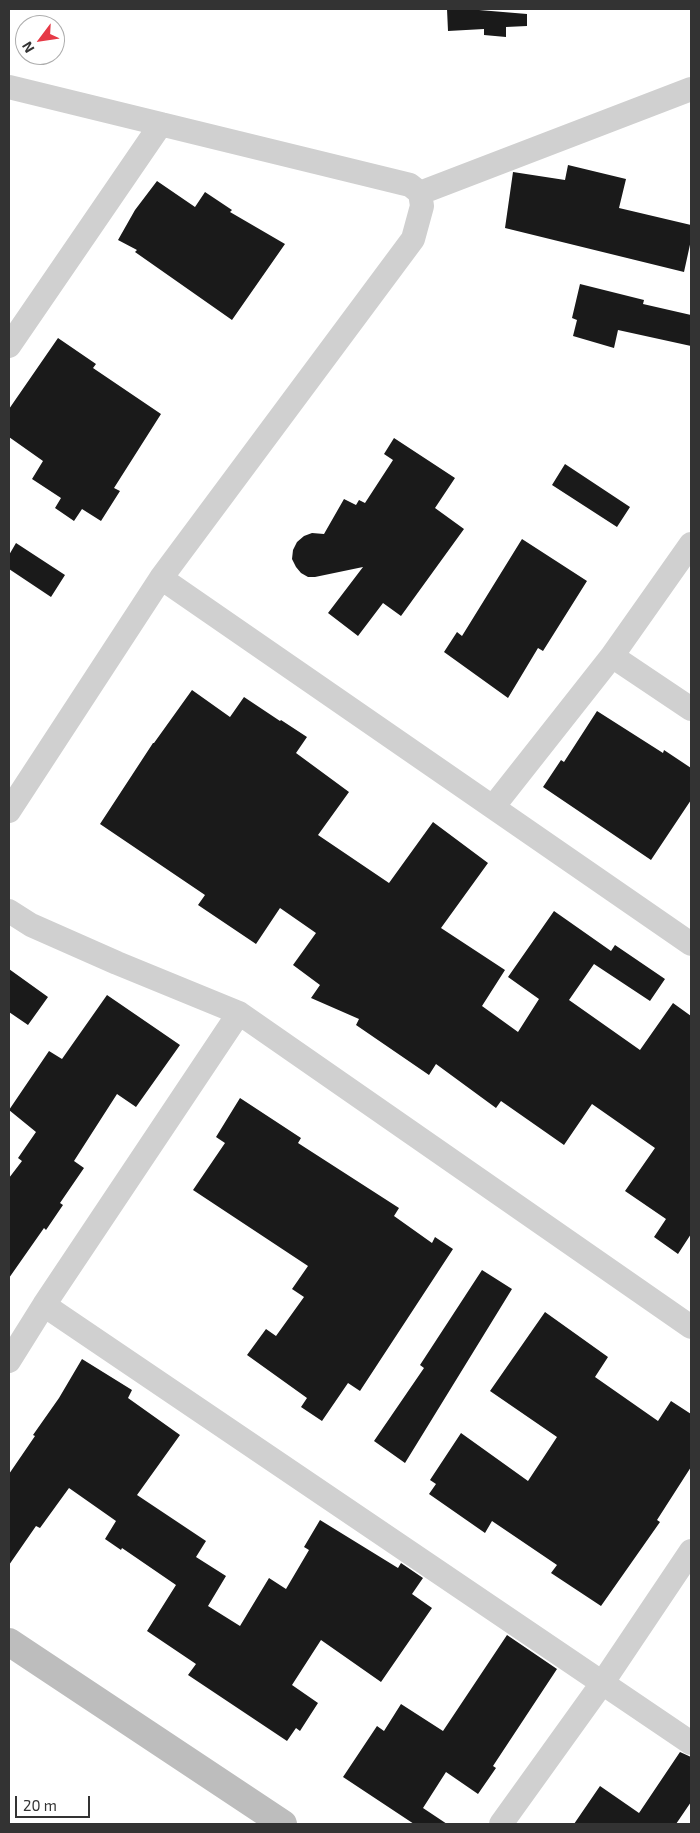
<!DOCTYPE html>
<style>
body{margin:0}
#map{position:relative;width:700px;height:1833px;overflow:hidden;background:#fff;font-family:"Exo 2",sans-serif}
canvas{display:block}
.frame{position:absolute;inset:0;border:10px solid #333;pointer-events:none}
.north{position:absolute;left:15px;top:15px;width:50px;height:50px;box-sizing:border-box;background:#fff;border:1px solid #adadad;border-radius:50%;rotate:239deg;font-size:14px;font-weight:700;line-height:20px;text-align:center;color:#333}
.north::after{content:'';display:block;margin:auto;width:18px;height:22px;background:#e63946;clip-path:polygon(50% 0,100% 100%,50% 72%,0 100%)}
.scale{position:absolute;left:15px;top:1796px;width:75px;height:22px;box-sizing:border-box;border:2px solid #333;border-top:0;padding-left:6px;font-size:15px;line-height:18px;white-space:nowrap;color:#333;-webkit-text-stroke:4px #fff;paint-order:stroke}
</style>
<div id="map">
<canvas width="700" height="1833"></canvas>
<div class="frame"></div>
<div class="north">N</div>
<div class="scale">20 m</div>
</div>
<script>
const c = document.querySelector('canvas').getContext('2d');
c.lineJoin = 'round';
function fillPath(path, color) {
  c.fillStyle = color;
  c.fill(path, 'evenodd');
}
function strokePath(path, color, width, dash) {
  c.strokeStyle = color;
  c.lineWidth = width;
  c.lineCap = dash ? 'butt' : 'round';
  c.setLineDash(dash || []);
  c.stroke(path);
}
fillPath(new Path2D(`
 M 447,9 L 479,9 L 479,10 L 527,14 L 527,26 L 506,27 L 506,37 L 484,35 L 484,29 L 448,31 Z
 M 568,165 L 626,179 L 619,208 L 691,225 L 691,240 L 684,272 L 505,228 L 513,172 L 565,180 Z
 M 157,181 L 195,207 L 205,192 L 232,210 L 230,212 L 285,244 L 232,320 L 135,252 L 137,250 L 118,240 L 135,210 Z
 M 580,284 L 644,300 L 643,304 L 691,315 L 691,346 L 618,330 L 614,348 L 573,336 L 577,320 L 572,318 Z
 M 58,338 L 96,364 L 93,368 L 161,414 L 114,488 L 120,491 L 101,521 L 82,509 L 74,521 L 55,508 L 61,498 L 32,479 L 43,461 L 9,437 L 9,409 Z
 M 394,438 L 455,478 L 435,508 L 464,529 L 401,616 L 383,603 L 358,636 L 328,613 L 363,567 L 315,577 L 308,577 L 301,573 L 296,567 L 292,559 L 293,550 L 297,542 L 304,536 L 312,533 L 324,534 L 344,499 L 356,505 L 359,500 L 365,503 L 393,460 L 384,454 Z
 M 565,464 L 630,507 L 617,527 L 552,485 Z
 M 522,539 L 587,581 L 543,651 L 538,648 L 508,698 L 444,652 L 457,632 L 462,636 Z
 M 16,543 L 65,575 L 51,597 L 9,569 L 9,555 Z
 M 192,690 L 230,717 L 244,697 L 280,721 L 281,720 L 307,737 L 296,753 L 349,792 L 318,835 L 389,883 L 433,822 L 488,863 L 441,928 L 505,970 L 482,1006 L 518,1032 L 539,999 L 508,977 L 554,911 L 611,951 L 615,945 L 665,979 L 650,1001 L 594,964 L 569,1000 L 640,1050 L 673,1003 L 691,1016 L 691,1234 L 678,1254 L 654,1237 L 666,1219 L 625,1191 L 655,1148 L 592,1104 L 564,1145 L 501,1101 L 496,1108 L 436,1064 L 429,1075 L 356,1025 L 359,1019 L 311,998 L 320,985 L 293,965 L 316,933 L 280,908 L 256,944 L 198,905 L 205,895 L 100,824 L 153,743 L 154,743 Z
 M 597,711 L 663,753 L 664,750 L 691,768 L 691,800 L 651,860 L 543,787 L 561,760 L 564,762 Z
 M 9,969 L 48,997 L 28,1025 L 9,1012 Z
 M 107,995 L 180,1045 L 136,1107 L 117,1094 L 74,1161 L 84,1168 L 60,1203 L 63,1205 L 46,1230 L 44,1228 L 9,1278 L 9,1178 L 22,1161 L 18,1158 L 36,1132 L 9,1110 L 49,1051 L 62,1059 Z
 M 240,1098 L 301,1138 L 298,1143 L 399,1208 L 394,1216 L 432,1243 L 435,1237 L 453,1249 L 360,1391 L 348,1383 L 322,1421 L 301,1407 L 307,1398 L 247,1355 L 266,1329 L 276,1336 L 304,1297 L 292,1289 L 308,1266 L 193,1190 L 225,1143 L 216,1137 Z
 M 482,1270 L 512,1289 L 405,1463 L 374,1441 L 424,1368 L 420,1365 Z
 M 545,1312 L 608,1357 L 595,1377 L 658,1421 L 671,1401 L 691,1414 L 691,1467 L 657,1520 L 660,1522 L 601,1606 L 551,1573 L 557,1565 L 492,1521 L 485,1533 L 429,1494 L 436,1484 L 430,1480 L 461,1433 L 528,1481 L 557,1437 L 490,1391 Z
 M 82,1359 L 132,1390 L 128,1398 L 180,1435 L 137,1495 L 206,1541 L 196,1557 L 226,1576 L 208,1606 L 240,1626 L 269,1578 L 286,1589 L 309,1550 L 304,1547 L 320,1520 L 398,1568 L 401,1563 L 423,1578 L 412,1594 L 432,1608 L 381,1682 L 321,1640 L 292,1685 L 318,1703 L 300,1731 L 296,1728 L 287,1741 L 188,1675 L 196,1664 L 147,1631 L 176,1585 L 122,1548 L 121,1550 L 105,1539 L 116,1521 L 69,1488 L 40,1528 L 36,1526 L 9,1565 L 9,1474 L 35,1436 L 33,1435 L 59,1398 Z
 M 507,1635 L 557,1669 L 493,1766 L 496,1768 L 478,1794 L 446,1772 L 423,1808 L 447,1824 L 414,1824 L 343,1777 L 377,1726 L 384,1731 L 401,1704 L 443,1731 Z
 M 680,1752 L 691,1757 L 691,1802 L 676,1824 L 574,1824 L 600,1786 L 639,1813 Z`), '#1a1a1a');
strokePath(new Path2D(`
 M 9,87 L 410,185 L 420,193 L 422,206 L 413,239 L 161,578 L 9,811
 M 420,193 L 691,89
 M 9,346 L 161,124
 M 161,578 L 691,944
 M 612,656 L 691,709
 M 493,807 L 612,656 L 691,544
 M 9,911 L 31,925 L 117,963 L 239,1013 L 691,1327
 M 44,1305 L 691,1743
 M 9,1361 L 44,1305 L 239,1013
 M 501,1824 L 603,1682 L 691,1551`), '#d0d0d0', 24);
strokePath(new Path2D(`
 M 9,1642 L 283,1824`), '#bdbdbd', 28);
</script>
